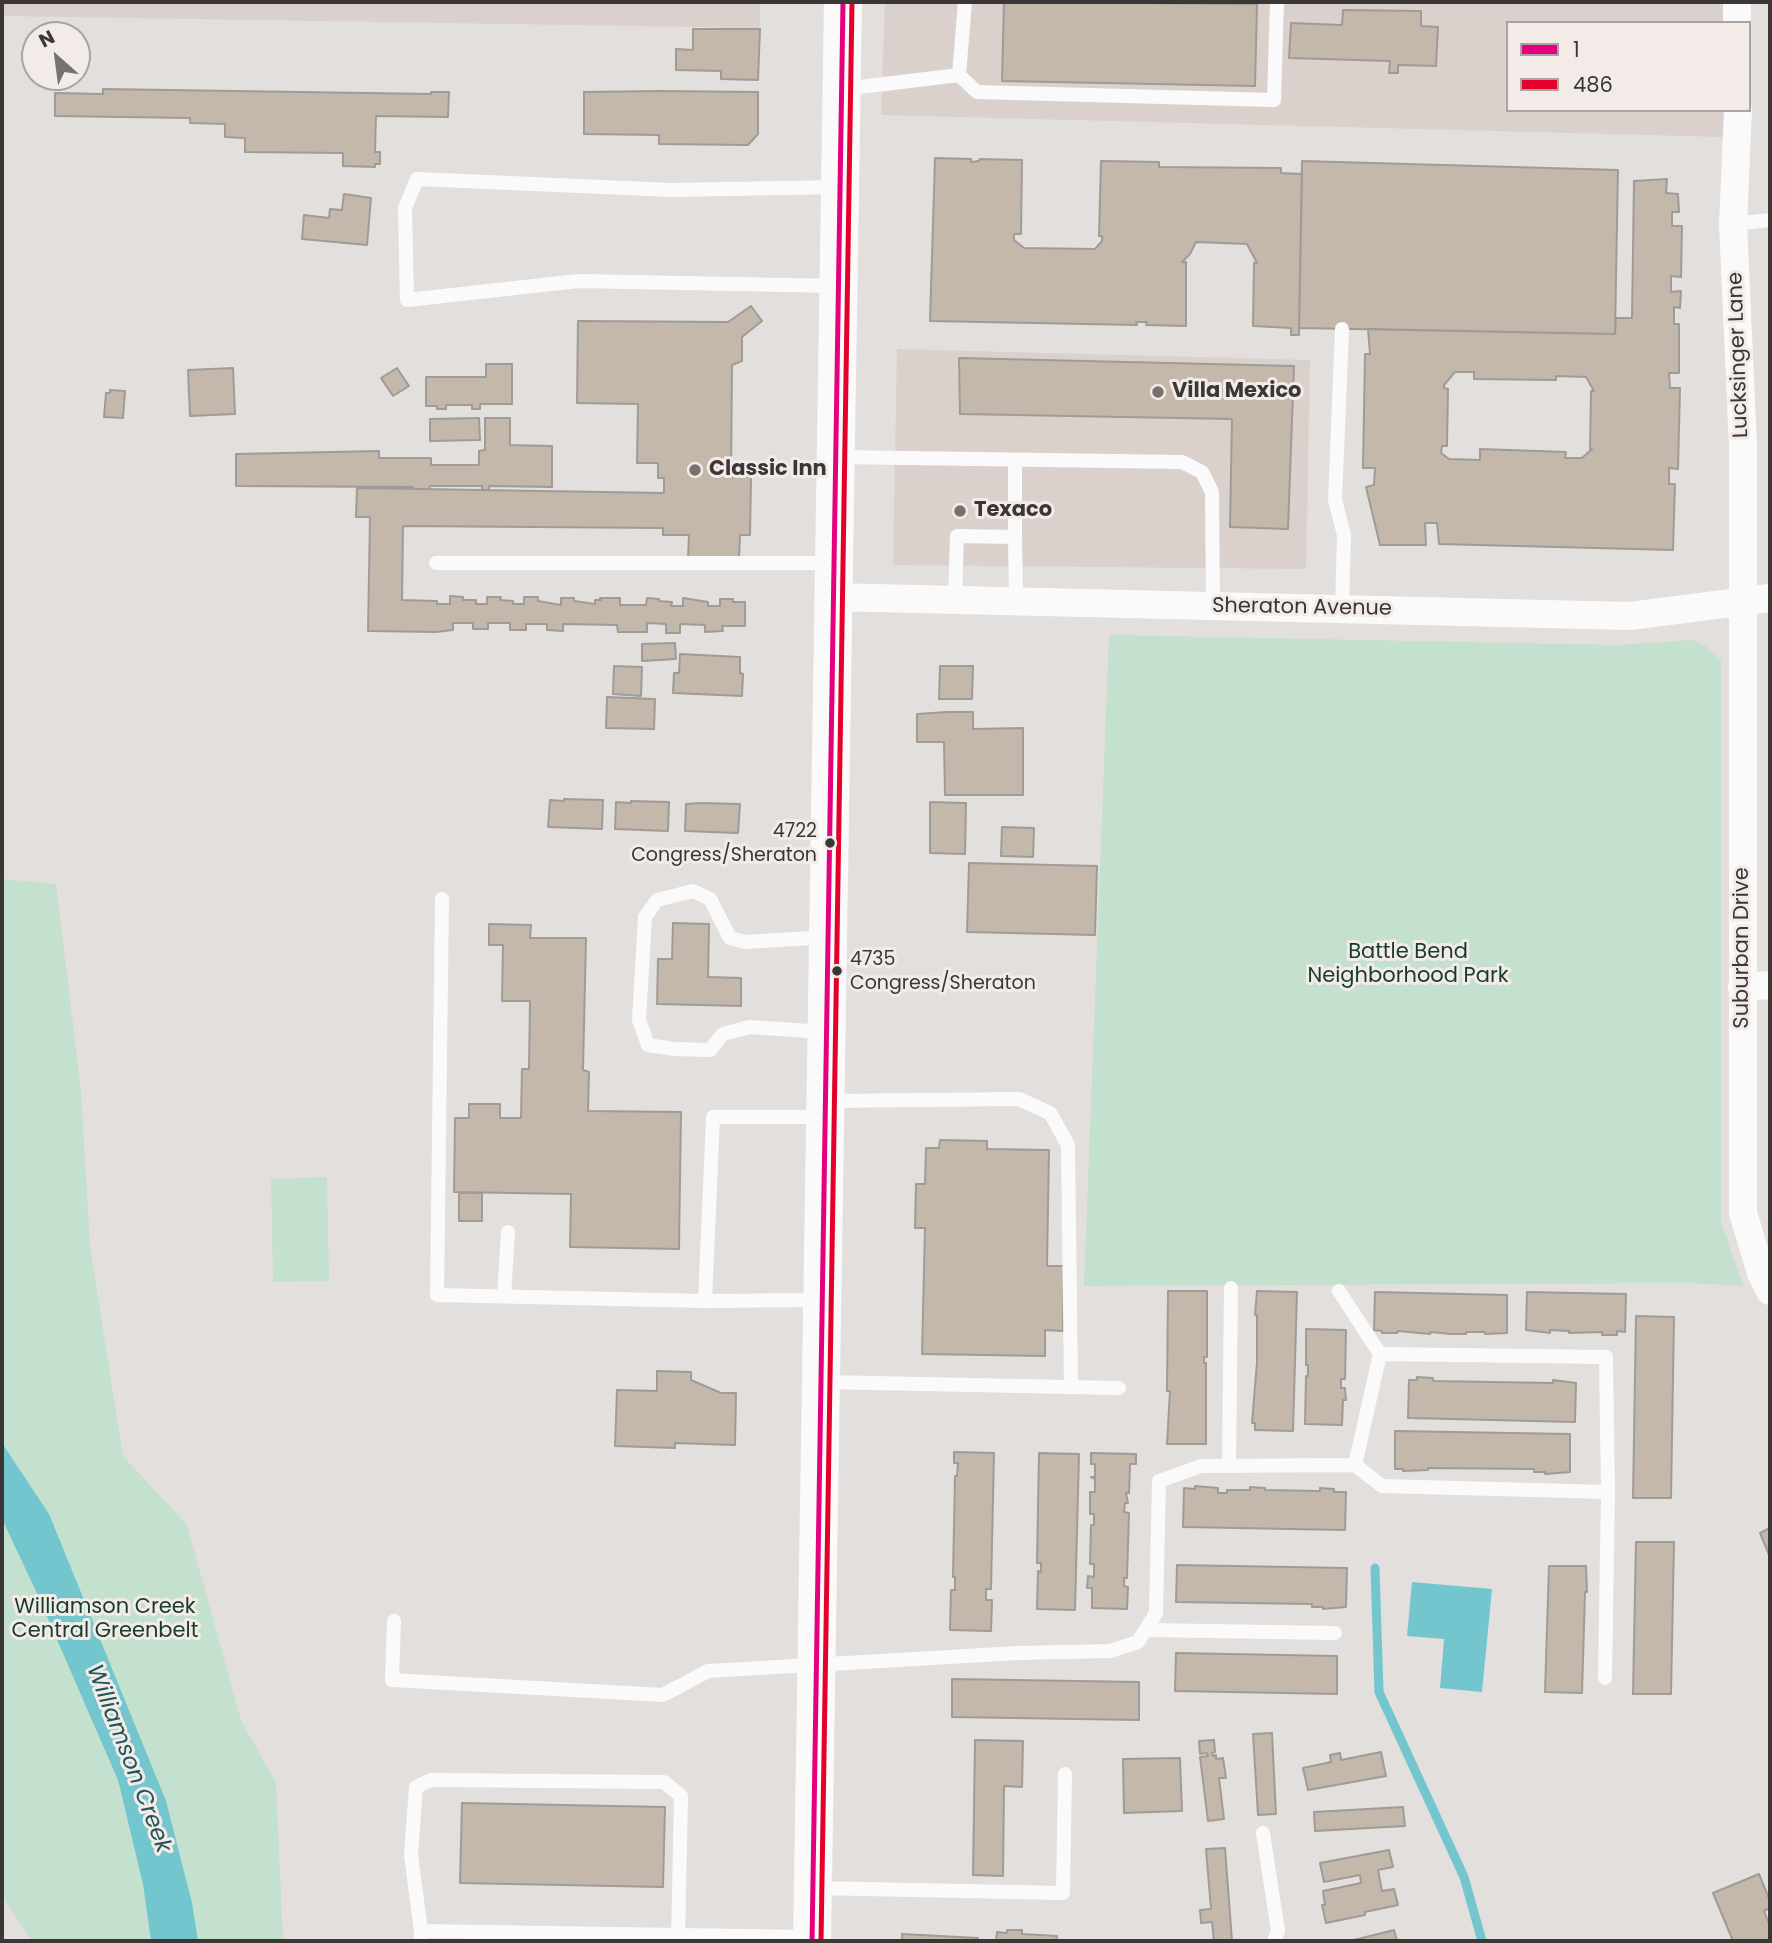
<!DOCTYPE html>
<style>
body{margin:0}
#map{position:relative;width:1772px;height:1943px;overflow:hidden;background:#e3dfdd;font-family:Poppins,sans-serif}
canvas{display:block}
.frame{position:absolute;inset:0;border:4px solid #3a3736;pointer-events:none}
.legend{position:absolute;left:1506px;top:21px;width:245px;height:91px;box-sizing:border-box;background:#f3ebe8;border:2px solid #a9a3a1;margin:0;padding:9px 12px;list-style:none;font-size:21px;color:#3a3736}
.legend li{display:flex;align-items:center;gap:14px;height:35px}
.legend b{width:35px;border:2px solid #a9a3a1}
.north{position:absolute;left:21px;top:21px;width:70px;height:70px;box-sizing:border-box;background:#f3ebe8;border:2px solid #a9a3a1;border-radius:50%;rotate:332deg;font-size:19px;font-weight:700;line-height:28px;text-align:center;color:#3a3736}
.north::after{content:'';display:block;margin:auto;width:24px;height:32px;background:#757270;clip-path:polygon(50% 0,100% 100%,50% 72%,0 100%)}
</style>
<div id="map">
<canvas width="1772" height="1943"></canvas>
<div class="frame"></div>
<ul class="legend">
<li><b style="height:9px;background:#e5007d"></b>1</li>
<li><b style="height:9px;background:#e4002b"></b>486</li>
</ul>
<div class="north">N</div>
</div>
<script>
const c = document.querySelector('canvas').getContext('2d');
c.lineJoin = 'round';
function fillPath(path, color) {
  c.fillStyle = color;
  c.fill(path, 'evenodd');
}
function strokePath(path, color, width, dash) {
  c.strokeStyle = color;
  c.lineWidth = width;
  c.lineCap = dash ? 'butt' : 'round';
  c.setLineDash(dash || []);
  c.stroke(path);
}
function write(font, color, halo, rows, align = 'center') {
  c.font = font + ' Poppins,sans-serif';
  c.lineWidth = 6;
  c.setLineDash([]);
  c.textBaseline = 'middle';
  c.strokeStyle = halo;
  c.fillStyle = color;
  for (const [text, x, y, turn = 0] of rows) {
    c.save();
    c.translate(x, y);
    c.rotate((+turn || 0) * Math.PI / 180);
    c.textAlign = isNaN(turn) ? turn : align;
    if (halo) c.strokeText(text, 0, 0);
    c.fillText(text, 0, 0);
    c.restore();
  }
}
fillPath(new Path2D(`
 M 2,2 L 760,2 L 760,28 L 2,16 Z
 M 885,2 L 1724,2 L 1724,23 L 1508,23 L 1508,110 L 1724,110 L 1724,137 L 881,115 Z
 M 897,349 L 1310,360 L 1306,569 L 893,565 Z`), '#dad1cd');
fillPath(new Path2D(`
 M 1109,635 L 1620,645 L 1692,640 L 1704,645 L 1721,660 L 1721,1222 L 1743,1286 L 1689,1283 L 1084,1286 Z
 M 2,879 L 56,884 L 81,1090 L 90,1246 L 123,1456 L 187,1525 L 241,1720 L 276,1783 L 283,1941 L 32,1941 L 2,1896 Z
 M 327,1177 L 329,1281 L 273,1282 L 271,1179 Z`), '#c4e0ce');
fillPath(new Path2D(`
 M 2,1443 L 49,1514 L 166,1801 L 192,1903 L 198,1941 L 151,1941 L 143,1884 L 118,1780 L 35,1589 L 2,1519 Z
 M 1412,1582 L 1492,1589 L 1482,1692 L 1440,1688 L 1444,1639 L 1407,1636 Z`), '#74c6ce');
strokePath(new Path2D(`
 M 1375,1568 L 1379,1692 L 1464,1877 L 1482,1941`), '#74c6ce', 9);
const building = new Path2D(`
 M 1004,2 L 1257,4 L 1255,86 L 1002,81 Z
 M 1343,10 L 1421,11 L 1421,26 L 1438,27 L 1436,66 L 1398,65 L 1398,73 L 1389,73 L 1390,61 L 1289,58 L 1291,23 L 1342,25 Z
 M 693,29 L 760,29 L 758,80 L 721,79 L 721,71 L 676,70 L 676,49 L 693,50 Z
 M 103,89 L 431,94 L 431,92 L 449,92 L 448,117 L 376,116 L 375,152 L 380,152 L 380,164 L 375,164 L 375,167 L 343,166 L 343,153 L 245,152 L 245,138 L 225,137 L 225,124 L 190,123 L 190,118 L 55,116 L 55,93 L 103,94 Z
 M 659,91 L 758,92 L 758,134 L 748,145 L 659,144 L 659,135 L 584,134 L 584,92 Z
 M 935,158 L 971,159 L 971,162 L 979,161 L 980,159 L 1022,160 L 1021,234 L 1014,234 L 1014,240 L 1024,248 L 1095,249 L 1102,241 L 1102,236 L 1099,236 L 1101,161 L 1159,162 L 1159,167 L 1281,168 L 1281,173 L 1302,174 L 1299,335 L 1291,335 L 1291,328 L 1253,326 L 1254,263 L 1257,263 L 1247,244 L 1196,242 L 1190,254 L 1182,262 L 1186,262 L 1186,326 L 1146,325 L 1147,322 L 1136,322 L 1137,325 L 930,321 Z
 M 1302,161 L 1618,170 L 1615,334 L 1299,328 Z
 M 1667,179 L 1666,193 L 1678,194 L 1679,212 L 1672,212 L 1672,226 L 1682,226 L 1681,277 L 1671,276 L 1671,292 L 1681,291 L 1680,308 L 1674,307 L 1674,324 L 1679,324 L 1679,373 L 1669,373 L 1670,388 L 1680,388 L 1678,469 L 1669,468 L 1669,484 L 1675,484 L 1673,550 L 1439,544 L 1437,523 L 1425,523 L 1426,545 L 1380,545 L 1366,487 L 1374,485 L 1375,468 L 1363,468 L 1365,354 L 1370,354 L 1368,329 L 1615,334 L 1616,318 L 1632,318 L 1634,181 ZM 1455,372 L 1474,372 L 1474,379 L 1556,380 L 1556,376 L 1586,377 L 1594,391 L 1591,391 L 1590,449 L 1592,449 L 1582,458 L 1565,458 L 1566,452 L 1480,449 L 1480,460 L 1449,459 L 1441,453 L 1442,446 L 1447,446 L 1448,389 L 1444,388 L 1444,385 Z
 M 344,194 L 371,198 L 367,245 L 302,239 L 304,215 L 329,218 L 330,209 L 342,210 Z
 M 751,306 L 762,321 L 742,337 L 742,361 L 732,365 L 731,477 L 751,477 L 750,535 L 740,535 L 739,559 L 688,558 L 689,535 L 663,535 L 663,528 L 403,526 L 402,600 L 437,601 L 437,604 L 450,604 L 450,596 L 463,597 L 463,600 L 476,600 L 476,604 L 487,604 L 487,597 L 501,597 L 500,600 L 513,601 L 513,604 L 524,604 L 524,597 L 538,597 L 538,601 L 561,605 L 561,598 L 574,598 L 574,601 L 595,604 L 595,600 L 601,600 L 600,598 L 620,598 L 620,605 L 646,605 L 647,598 L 659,599 L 659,601 L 672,602 L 671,606 L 683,606 L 683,598 L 708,602 L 708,606 L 720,606 L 720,599 L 733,599 L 733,602 L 745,602 L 745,626 L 722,626 L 723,631 L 705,632 L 705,625 L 680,624 L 680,633 L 666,633 L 666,624 L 647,623 L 647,632 L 618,632 L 617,625 L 563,624 L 563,631 L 547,630 L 547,624 L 526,624 L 526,630 L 510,630 L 510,623 L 488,623 L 488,629 L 473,629 L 473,623 L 453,623 L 453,630 L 436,632 L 368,631 L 370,517 L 356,517 L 357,488 L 664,493 L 664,478 L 658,478 L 658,463 L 637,463 L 638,404 L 577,403 L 578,321 L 728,322 Z
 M 959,358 L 1294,366 L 1288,529 L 1230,527 L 1232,419 L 960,414 Z
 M 486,364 L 512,364 L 512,404 L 480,404 L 480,409 L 472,409 L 472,405 L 446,405 L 446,409 L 437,409 L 437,406 L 426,406 L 426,377 L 486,377 Z
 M 233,368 L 235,414 L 190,416 L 188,370 Z
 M 397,368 L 409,386 L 393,396 L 381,378 Z
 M 110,390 L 125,391 L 123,418 L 104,417 L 106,393 L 110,393 Z
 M 479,418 L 480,440 L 430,441 L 430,419 Z
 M 485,418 L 510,418 L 510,445 L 552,446 L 552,487 L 489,486 L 489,490 L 482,490 L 482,486 L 430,486 L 429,489 L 413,489 L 413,487 L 236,486 L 236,454 L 379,451 L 379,458 L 431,458 L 431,465 L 479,465 L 479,451 L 485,450 Z
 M 675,643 L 676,659 L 642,661 L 642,644 Z
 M 680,654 L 740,657 L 740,673 L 743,674 L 742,696 L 673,693 L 674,673 L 679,673 Z
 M 614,666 L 642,667 L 641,696 L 613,694 Z
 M 940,666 L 973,666 L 972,699 L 939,699 Z
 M 607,697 L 655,699 L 654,729 L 606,728 Z
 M 947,712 L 973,712 L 973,729 L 1023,728 L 1023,795 L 945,795 L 944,742 L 917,742 L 917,714 Z
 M 564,799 L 603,800 L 602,829 L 548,827 L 550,800 L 564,801 Z
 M 631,801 L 669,802 L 668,831 L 615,829 L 616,802 L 631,803 Z
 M 930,802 L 966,803 L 965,854 L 930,853 Z
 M 701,803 L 740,804 L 738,833 L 685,831 L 686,804 Z
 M 1002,827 L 1034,828 L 1033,857 L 1001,856 Z
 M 969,863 L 1097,866 L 1095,935 L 967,932 Z
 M 673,923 L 709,924 L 708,977 L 741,978 L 741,1006 L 657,1004 L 658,959 L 672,959 Z
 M 489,924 L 531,925 L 530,938 L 586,938 L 583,1070 L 589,1072 L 588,1111 L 681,1112 L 679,1249 L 570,1247 L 571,1194 L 454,1192 L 455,1118 L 469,1118 L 469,1104 L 500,1104 L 500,1118 L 521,1118 L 522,1069 L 529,1069 L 530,1001 L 502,1001 L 503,945 L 489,945 Z
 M 940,1140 L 987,1141 L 987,1149 L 1049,1150 L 1047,1266 L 1064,1266 L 1063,1331 L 1045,1330 L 1045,1356 L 922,1354 L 925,1228 L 915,1228 L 916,1184 L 925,1184 L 926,1148 L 939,1148 Z
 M 459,1193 L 482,1193 L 482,1221 L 459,1221 Z
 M 1168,1291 L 1207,1291 L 1207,1357 L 1204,1357 L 1204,1363 L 1206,1363 L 1206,1444 L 1167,1444 L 1170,1391 L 1167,1391 Z
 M 1257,1291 L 1297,1292 L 1293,1431 L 1255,1430 L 1255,1423 L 1252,1423 L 1257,1362 L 1257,1315 L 1255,1315 Z
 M 1375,1292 L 1507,1295 L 1507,1333 L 1485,1334 L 1485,1332 L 1466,1332 L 1466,1334 L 1451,1334 L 1431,1332 L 1430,1334 L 1398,1331 L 1397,1333 L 1382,1333 L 1382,1331 L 1374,1330 Z
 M 1527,1292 L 1626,1294 L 1625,1332 L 1617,1331 L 1617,1335 L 1602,1335 L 1602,1332 L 1569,1333 L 1569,1331 L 1550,1330 L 1550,1333 L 1526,1330 Z
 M 1636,1316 L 1674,1317 L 1671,1498 L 1633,1498 Z
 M 1306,1329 L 1346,1330 L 1345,1379 L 1341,1379 L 1341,1388 L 1345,1388 L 1346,1400 L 1343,1400 L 1342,1425 L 1305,1424 L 1306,1376 L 1308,1376 L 1308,1365 L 1306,1365 Z
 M 657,1371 L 691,1372 L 691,1380 L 721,1393 L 736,1393 L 735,1445 L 675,1443 L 675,1448 L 615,1446 L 617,1390 L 657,1391 Z
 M 1417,1377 L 1433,1378 L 1433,1381 L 1553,1383 L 1553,1380 L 1576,1383 L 1575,1422 L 1408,1418 L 1409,1380 L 1417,1380 Z
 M 1395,1431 L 1570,1434 L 1570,1472 L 1545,1474 L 1545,1472 L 1534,1472 L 1534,1469 L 1428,1468 L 1428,1470 L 1403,1471 L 1403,1469 L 1395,1469 Z
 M 954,1452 L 994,1453 L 991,1589 L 986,1589 L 986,1600 L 992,1600 L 991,1631 L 950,1630 L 951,1590 L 955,1590 L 955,1577 L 953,1577 L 955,1476 L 957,1476 L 958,1463 L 954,1463 Z
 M 1039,1453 L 1079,1454 L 1075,1610 L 1037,1609 L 1038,1571 L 1041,1572 L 1041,1563 L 1037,1563 Z
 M 1091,1453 L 1136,1454 L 1136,1464 L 1130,1464 L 1129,1493 L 1126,1493 L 1128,1503 L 1125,1503 L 1124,1512 L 1129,1513 L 1127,1578 L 1124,1578 L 1124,1586 L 1128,1587 L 1127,1609 L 1092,1608 L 1092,1588 L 1087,1588 L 1088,1576 L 1094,1577 L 1094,1564 L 1090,1564 L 1091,1525 L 1094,1525 L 1094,1514 L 1090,1514 L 1090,1492 L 1095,1492 L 1095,1479 L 1091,1477 L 1095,1477 L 1095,1464 L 1091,1464 Z
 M 1195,1486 L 1218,1488 L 1218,1493 L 1227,1493 L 1227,1490 L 1250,1490 L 1250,1487 L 1265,1488 L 1265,1490 L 1320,1491 L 1320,1488 L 1334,1489 L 1334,1492 L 1346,1492 L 1345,1530 L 1183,1527 L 1184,1488 L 1195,1489 Z
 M 1770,1528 L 1770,1557 L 1760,1533 Z
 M 1636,1542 L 1674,1542 L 1671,1694 L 1633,1694 Z
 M 1177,1565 L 1347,1568 L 1346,1607 L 1323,1609 L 1323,1607 L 1312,1607 L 1312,1604 L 1176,1602 Z
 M 1549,1566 L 1586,1566 L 1587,1592 L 1585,1592 L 1582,1693 L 1545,1692 Z
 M 1176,1653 L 1337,1656 L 1337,1694 L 1175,1691 Z
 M 952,1679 L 1139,1682 L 1139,1720 L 952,1717 Z
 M 1272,1733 L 1276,1814 L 1258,1815 L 1253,1734 Z
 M 975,1740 L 1023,1741 L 1022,1787 L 1004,1786 L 1003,1876 L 973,1875 Z
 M 1214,1740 L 1215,1752 L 1212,1753 L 1213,1756 L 1216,1755 L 1216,1759 L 1223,1758 L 1226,1778 L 1219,1778 L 1224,1819 L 1208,1821 L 1200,1757 L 1208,1756 L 1207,1753 L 1200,1754 L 1199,1741 Z
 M 1381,1752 L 1386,1776 L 1308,1790 L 1303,1768 L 1331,1762 L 1330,1755 L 1340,1753 L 1341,1760 Z
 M 1180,1758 L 1182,1811 L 1124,1813 L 1123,1759 Z
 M 462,1803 L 665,1807 L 663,1887 L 460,1883 Z
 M 1403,1807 L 1405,1826 L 1315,1831 L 1314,1812 Z
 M 1225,1848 L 1232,1941 L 1214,1941 L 1212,1922 L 1201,1923 L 1200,1910 L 1211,1909 L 1206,1849 Z
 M 1389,1850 L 1393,1867 L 1378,1870 L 1382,1891 L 1394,1889 L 1398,1905 L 1365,1912 L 1365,1915 L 1326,1923 L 1322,1905 L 1325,1905 L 1323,1891 L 1361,1883 L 1360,1875 L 1324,1882 L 1320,1863 Z
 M 1759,1874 L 1770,1901 L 1770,1908 L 1764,1911 L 1770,1926 L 1770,1941 L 1733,1941 L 1713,1893 Z
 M 1007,1930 L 1022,1930 L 1022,1934 L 1057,1936 L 1056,1941 L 996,1941 L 997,1932 L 1007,1933 Z
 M 1394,1930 L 1397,1941 L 1350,1941 Z
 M 902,1934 L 978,1938 L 978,1941 L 902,1941 Z`);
fillPath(building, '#c4b8aa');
strokePath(building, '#9e9b99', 2);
strokePath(new Path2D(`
 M 959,75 L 977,92 L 1274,100 L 1277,2
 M 843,89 L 959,75 L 965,2
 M 1733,224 L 1770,220
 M 838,286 L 578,281 L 407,300 L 405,208 L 417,179 L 672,190 L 838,187
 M 837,457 L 1182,462 L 1202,472 L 1212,492 L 1213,606
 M 1015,537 L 1015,460
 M 436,563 L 832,563
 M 955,600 L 957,536 L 1015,537 L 1016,601
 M 1342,609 L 1344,535 L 1335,500 L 1342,329
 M 442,899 L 437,1295 L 705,1301 L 820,1300
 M 824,1032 L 749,1027 L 723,1034 L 710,1050 L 674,1049 L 648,1045 L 639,1020 L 645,917 L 657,900 L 693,891 L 710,899 L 730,938 L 745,942 L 827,937
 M 828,1101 L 1019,1099 L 1050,1113 L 1068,1145 L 1071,1387
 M 1339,1291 L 1380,1354
 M 504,1296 L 508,1232
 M 705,1301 L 713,1117 L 825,1117
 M 823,1382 L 1119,1388
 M 1229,1465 L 1231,1288
 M 394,1621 L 392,1680 L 663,1695 L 708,1671 L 1018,1653 L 1110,1651 L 1138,1642 L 1156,1613 L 1159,1481 L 1201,1466 L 1355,1465 L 1382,1486 L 1608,1492 L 1606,1357 L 1380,1354 L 1355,1465
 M 1145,1630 L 1335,1633
 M 1605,1678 L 1608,1492
 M 1263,1833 L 1278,1931 L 1274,1941
 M 814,1888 L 1063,1893 L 1065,1774
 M 421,1931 L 411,1855 L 416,1787 L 431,1780 L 664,1782 L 681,1796 L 678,1941
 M 421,1940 L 421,1931 L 809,1937`), '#fbfafa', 14);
strokePath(new Path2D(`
 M 1737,2 L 1737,23
 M 1738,110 L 1733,224 L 1743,446 L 1743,1213 L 1761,1273 L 1770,1291
 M 833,597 L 1630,616 L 1770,598
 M 1742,987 L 1770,985`), '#fbfafa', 28);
strokePath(new Path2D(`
 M 812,1941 L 843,2`), '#fbfafa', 38);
strokePath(new Path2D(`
 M 812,1941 L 843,2`), '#e5007d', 5);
strokePath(new Path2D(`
 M 821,1941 L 852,2`), '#e4002b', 5);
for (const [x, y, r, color] of [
 [1158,392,7,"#757270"],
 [695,470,7,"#757270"],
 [960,511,7,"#757270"],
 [830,843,6,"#3a3736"],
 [837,971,6,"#3a3736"]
]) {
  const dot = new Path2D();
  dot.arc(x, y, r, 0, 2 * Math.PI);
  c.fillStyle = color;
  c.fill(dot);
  strokePath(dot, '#f3ebe8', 2.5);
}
write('19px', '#3a3736', '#f3ebe8', [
 ["4722",817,832],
 ["Congress/Sheraton",817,856],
 ["4735",850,960,"left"],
 ["Congress/Sheraton",850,984,"left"]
], 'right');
write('21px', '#3a3736', '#f3ebe8', [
 ["Lucksinger Lane",1739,355,-92],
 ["Sheraton Avenue",1302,608,1],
 ["Suburban Drive",1743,948,-90]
]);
write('bold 21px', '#3a3736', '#f3ebe8', [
 ["Villa Mexico",1172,392],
 ["Classic Inn",709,470],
 ["Texaco",974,511]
], 'left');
write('21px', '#173c29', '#f3ebe8', [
 ["Battle Bend",1408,953],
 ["Neighborhood Park",1408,977],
 ["Williamson Creek",105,1608],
 ["Central Greenbelt",105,1632]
]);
write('italic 23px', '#22545a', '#f3ebe8', [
 ["Williamson Creek",128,1759,69]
]);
</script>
